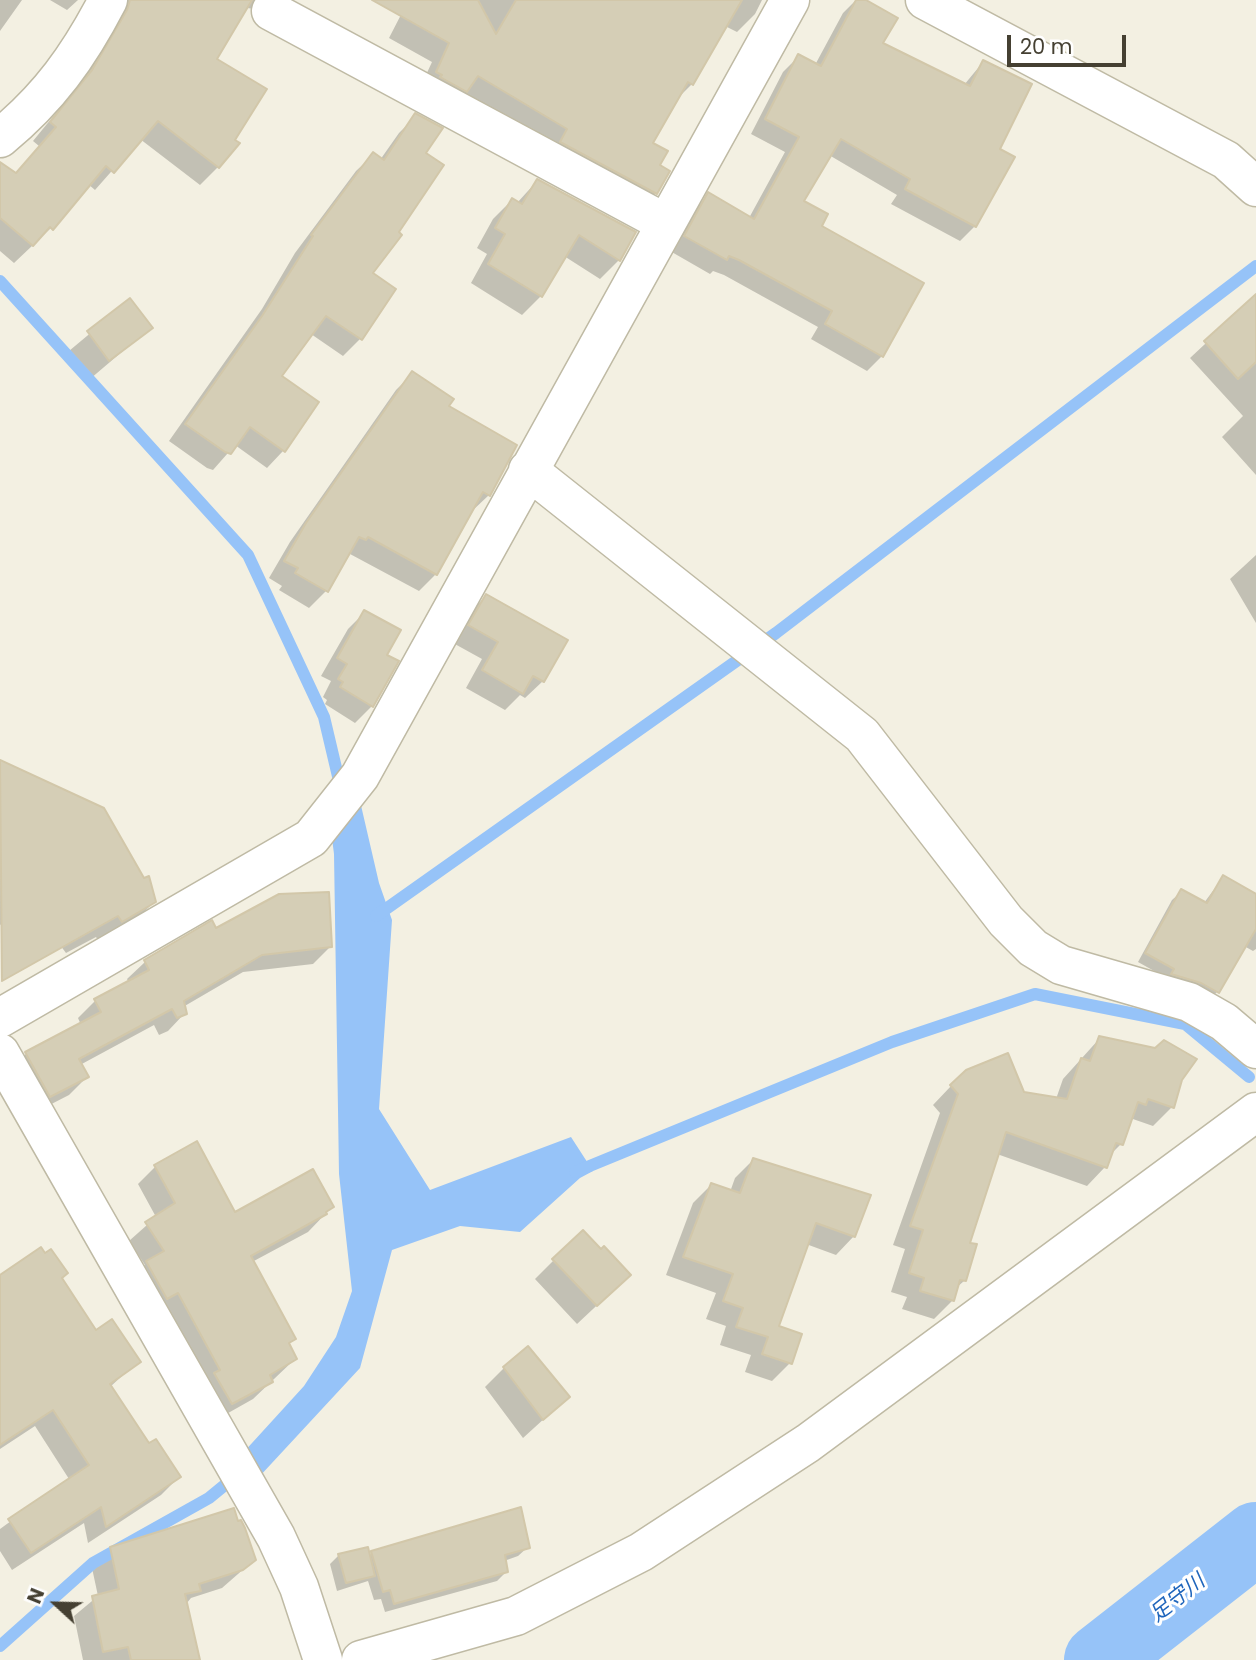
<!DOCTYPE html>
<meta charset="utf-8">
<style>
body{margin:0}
#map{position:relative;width:1256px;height:1660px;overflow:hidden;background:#f3f0e2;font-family:Poppins,sans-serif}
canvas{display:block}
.north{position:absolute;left:21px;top:1569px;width:70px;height:70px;-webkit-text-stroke:5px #fff;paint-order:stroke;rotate:292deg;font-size:19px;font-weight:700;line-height:28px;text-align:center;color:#454032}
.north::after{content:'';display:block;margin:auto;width:24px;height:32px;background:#454032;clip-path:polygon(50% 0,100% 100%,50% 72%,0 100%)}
.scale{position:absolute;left:1007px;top:35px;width:119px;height:32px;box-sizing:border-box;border:4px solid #454032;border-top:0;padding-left:9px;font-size:21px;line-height:24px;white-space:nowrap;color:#454032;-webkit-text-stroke:5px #fff;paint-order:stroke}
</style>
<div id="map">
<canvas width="1256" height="1660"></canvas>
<div class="north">N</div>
<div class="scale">20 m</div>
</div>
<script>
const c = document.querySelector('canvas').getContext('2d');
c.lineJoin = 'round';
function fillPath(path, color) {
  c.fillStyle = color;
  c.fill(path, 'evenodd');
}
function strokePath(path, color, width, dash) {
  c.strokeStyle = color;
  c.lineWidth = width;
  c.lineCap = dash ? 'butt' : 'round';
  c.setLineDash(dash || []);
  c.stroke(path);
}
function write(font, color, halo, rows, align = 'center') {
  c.font = font + ' Poppins,"Noto Sans JP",sans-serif';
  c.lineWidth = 6;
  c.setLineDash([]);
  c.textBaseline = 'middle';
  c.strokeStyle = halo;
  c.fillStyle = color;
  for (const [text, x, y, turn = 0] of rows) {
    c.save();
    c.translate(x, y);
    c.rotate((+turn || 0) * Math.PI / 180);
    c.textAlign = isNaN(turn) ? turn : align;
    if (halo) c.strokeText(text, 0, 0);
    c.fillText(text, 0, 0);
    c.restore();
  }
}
fillPath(new Path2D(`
 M 350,758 L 379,883 L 392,920 L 379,1109 L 430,1190 L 571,1137 L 593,1171 L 580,1178 L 520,1232 L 460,1226 L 392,1250 L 360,1368 L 259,1477 L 221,1477 L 304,1386 L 336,1337 L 352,1291 L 339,1174 L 334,854 L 326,791 Z`), '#96c3f8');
fillPath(new Path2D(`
 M 0,0 L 22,0 L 0,31 Z
 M 50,0 L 78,0 L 67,10 Z
 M 101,0 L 273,0 L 263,10 L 247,8 L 215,60 L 218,167 L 200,185 L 140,139 L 95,190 L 88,184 L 51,228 L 14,263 L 0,251 L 0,171 L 15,174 L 39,146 L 33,141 L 74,91 L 110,30 Z
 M 393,0 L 762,0 L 755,14 L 737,32 L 725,26 L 692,84 L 676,100 L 651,144 L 658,165 L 656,193 L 638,211 L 419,90 L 432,62 L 389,38 L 406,5 Z
 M 856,0 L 862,0 L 881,44 L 964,85 L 983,62 L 998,150 L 1012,157 L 975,226 L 960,241 L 891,204 L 897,195 L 829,155 L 801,202 L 882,356 L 867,371 L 811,339 L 818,327 L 724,275 L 713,271 L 710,274 L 670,251 L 694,210 L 709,195 L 749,218 L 785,152 L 751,134 L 783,72 L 799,56 L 815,65 L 843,13 Z
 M 416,116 L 424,153 L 371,273 L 360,339 L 343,356 L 311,334 L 279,376 L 317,403 L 283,451 L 267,468 L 235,445 L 213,470 L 207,468 L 169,441 L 262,309 L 295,253 L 356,171 L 373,155 L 380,160 L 399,133 Z
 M 537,181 L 619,260 L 600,279 L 564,256 L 541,296 L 522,315 L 471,283 L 487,254 L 477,248 L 493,219 L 512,200 L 517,203 Z
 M 130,300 L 150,328 L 90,379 L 69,351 Z
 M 1256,301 L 1256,475 L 1222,437 L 1243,416 L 1190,358 L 1249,303 Z
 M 413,373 L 446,407 L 489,495 L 471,512 L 436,574 L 419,591 L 350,554 L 326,591 L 309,608 L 279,590 L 282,586 L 269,578 L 290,542 L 396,390 Z
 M 1256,555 L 1256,623 L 1230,579 Z
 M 486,596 L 543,681 L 525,698 L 520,695 L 505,710 L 466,688 L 482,659 L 453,643 L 469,613 Z
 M 365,612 L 384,655 L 372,706 L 355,723 L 325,704 L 327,700 L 323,697 L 331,681 L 321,676 L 348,629 Z
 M 0,762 L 102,809 L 154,902 L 133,923 L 100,943 L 96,937 L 66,953 L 31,906 L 0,925 L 0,866 L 21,853 L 0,821 Z
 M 1223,877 L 1256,896 L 1256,949 L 1253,951 L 1244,946 L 1217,992 L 1208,1001 L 1138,962 L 1172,900 L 1182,891 L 1204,903 Z
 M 212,923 L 216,930 L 331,946 L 313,964 L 243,972 L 183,1007 L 185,1013 L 168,1031 L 159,1035 L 154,1025 L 80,1065 L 87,1077 L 69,1095 L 32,1114 L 8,1071 L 26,1054 L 81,1025 L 78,1018 L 95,1001 L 129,983 L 127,979 L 145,962 Z
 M 1100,1038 L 1181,1080 L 1172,1107 L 1153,1126 L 1130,1118 L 1121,1144 L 1109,1156 L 1105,1167 L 1087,1186 L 997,1154 L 968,1244 L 964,1281 L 956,1288 L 953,1300 L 934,1319 L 902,1309 L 907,1297 L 891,1292 L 905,1249 L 893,1245 L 940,1113 L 933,1105 L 951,1086 L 1056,1099 L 1063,1079 Z
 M 753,1160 L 854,1236 L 836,1255 L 806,1244 L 777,1327 L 790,1363 L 772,1381 L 745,1372 L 751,1355 L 720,1345 L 726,1326 L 706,1319 L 716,1293 L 666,1275 L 693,1203 L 711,1185 L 730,1192 L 735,1178 Z
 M 156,1166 L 234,1214 L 332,1207 L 308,1232 L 252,1262 L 294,1339 L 287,1345 L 295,1359 L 253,1399 L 214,1421 L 130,1280 L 145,1265 L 129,1241 L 156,1217 L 138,1184 Z
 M 554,1260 L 609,1294 L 577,1324 L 535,1279 Z
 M 0,1277 L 61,1278 L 95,1333 L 134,1365 L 110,1387 L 149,1446 L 179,1477 L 161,1495 L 88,1543 L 84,1523 L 12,1570 L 0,1551 L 0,1529 L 69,1479 L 35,1426 L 0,1449 Z
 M 504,1368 L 568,1397 L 523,1438 L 485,1387 Z
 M 528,1547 L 518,1556 L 504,1561 L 507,1571 L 497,1581 L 385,1612 L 381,1599 L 374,1600 L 368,1581 L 337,1591 L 330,1564 L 339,1555 L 369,1556 L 372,1552 Z
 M 111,1549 L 254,1560 L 222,1588 L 191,1598 L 186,1604 L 198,1660 L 83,1660 L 74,1616 L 98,1596 L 92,1568 Z`), '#0003');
strokePath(new Path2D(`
 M 0,281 L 248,555 L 324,717 L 341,789
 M 376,916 L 776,633 L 1256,266
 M 575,1172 L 892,1042 L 1035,994 L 1185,1024 L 1249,1077
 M 0,1646 L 93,1563 L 209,1498 L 237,1475`), '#96c3f8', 12);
strokePath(new Path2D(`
 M 1100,1660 L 1256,1538`), '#96c3f8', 72);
const building = new Path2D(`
 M 130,0 L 252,0 L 217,59 L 267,89 L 235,140 L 240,143 L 219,168 L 158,121 L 114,173 L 106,166 L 53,230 L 50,227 L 33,246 L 0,218 L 0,162 L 16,173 L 56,127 L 50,122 L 92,70 L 127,10 Z
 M 372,0 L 478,0 L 496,34 L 516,0 L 742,0 L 693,85 L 688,82 L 653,143 L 668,151 L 660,165 L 670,171 L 657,194 L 560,142 L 567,129 L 478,76 L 467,92 L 440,77 L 442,75 L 436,72 L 449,43 Z
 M 856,0 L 866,0 L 898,18 L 883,43 L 970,86 L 983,60 L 1032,84 L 1000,149 L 1015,157 L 976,227 L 905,189 L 910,179 L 841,139 L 804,201 L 828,214 L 822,226 L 924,283 L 883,357 L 825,324 L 832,311 L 739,260 L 729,256 L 727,260 L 684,236 L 708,192 L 754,219 L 799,137 L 765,119 L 798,54 L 821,66 Z
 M 415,113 L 443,128 L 426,153 L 444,165 L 399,232 L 402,235 L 373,273 L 396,289 L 362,340 L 326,316 L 282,376 L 319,402 L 285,452 L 250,427 L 231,454 L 225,452 L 185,424 L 262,316 L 313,236 L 311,235 L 373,152 L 384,160 Z
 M 537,179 L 636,232 L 620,261 L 579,235 L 542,297 L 488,264 L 505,234 L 495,228 L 512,198 L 522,204 Z
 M 1256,294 L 1256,362 L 1238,379 L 1204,341 Z
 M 130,298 L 153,328 L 109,361 L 87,331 Z
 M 412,371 L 454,399 L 449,406 L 517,445 L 490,496 L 483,492 L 437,575 L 368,537 L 366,540 L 359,537 L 328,592 L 295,573 L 298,568 L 284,561 L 306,523 Z
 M 486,594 L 568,640 L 544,682 L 533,676 L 523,694 L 482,670 L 498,642 L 468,625 Z
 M 364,610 L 401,630 L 387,655 L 399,661 L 373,707 L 340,687 L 343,682 L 338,679 L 347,664 L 337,658 Z
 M 0,760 L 104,808 L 144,878 L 149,876 L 156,902 L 122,922 L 118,916 L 2,981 Z
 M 1223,875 L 1256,894 L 1256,929 L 1219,993 L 1201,983 L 1171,974 L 1174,969 L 1145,953 L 1181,889 L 1207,903 Z
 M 329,892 L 332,947 L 262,955 L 184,1001 L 187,1014 L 177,1018 L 172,1009 L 79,1059 L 89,1077 L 50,1097 L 25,1052 L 101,1012 L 94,999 L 149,970 L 144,960 L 212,920 L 216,928 L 279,894 Z
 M 1099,1036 L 1155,1048 L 1164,1040 L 1197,1059 L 1182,1080 L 1174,1108 L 1148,1099 L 1146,1105 L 1138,1102 L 1123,1145 L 1116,1143 L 1107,1168 L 1006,1132 L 970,1243 L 977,1244 L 966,1281 L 960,1280 L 954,1301 L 920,1291 L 924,1278 L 909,1273 L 923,1230 L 910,1226 L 958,1094 L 950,1085 L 966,1070 L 1008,1053 L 1024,1092 L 1067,1099 L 1081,1058 L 1090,1061 Z
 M 197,1141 L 235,1212 L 313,1169 L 334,1207 L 326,1212 L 327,1214 L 251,1256 L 296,1339 L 289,1343 L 297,1359 L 270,1375 L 273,1382 L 232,1404 L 214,1373 L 220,1370 L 178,1293 L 167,1299 L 146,1261 L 164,1251 L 145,1222 L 175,1203 L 154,1165 Z
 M 753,1158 L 871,1195 L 855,1237 L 816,1223 L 779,1326 L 802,1334 L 792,1364 L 762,1354 L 768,1337 L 736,1327 L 743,1308 L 723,1301 L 733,1274 L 683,1257 L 711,1183 L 740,1193 Z
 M 583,1230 L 601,1249 L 604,1246 L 631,1275 L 597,1306 L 552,1259 Z
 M 41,1247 L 45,1253 L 51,1249 L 68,1273 L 62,1278 L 96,1330 L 112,1319 L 141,1362 L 110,1384 L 149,1443 L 156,1439 L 181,1477 L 106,1527 L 101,1507 L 31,1553 L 8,1519 L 89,1465 L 53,1410 L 0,1445 L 0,1275 Z
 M 528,1346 L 570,1397 L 543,1420 L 503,1367 Z
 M 521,1507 L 530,1548 L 505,1555 L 508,1572 L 394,1604 L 390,1590 L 383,1592 L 371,1551 Z
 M 234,1508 L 238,1521 L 241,1520 L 245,1528 L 256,1560 L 243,1570 L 199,1584 L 201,1591 L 185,1594 L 200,1660 L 131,1660 L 128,1647 L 103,1652 L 92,1596 L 119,1589 L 110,1547 Z
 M 368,1547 L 375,1576 L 346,1583 L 338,1554 Z`);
fillPath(building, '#d5ceb6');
strokePath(building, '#d2c7a9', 2);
const minor = new Path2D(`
 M 925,0 L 1226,160 L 1256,187
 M 271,11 L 665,223
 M 0,138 C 49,98 79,56 108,0
 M 528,470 L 862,735 L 1006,921 L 1033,948 L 1061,965 L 1189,1002 L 1224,1022 L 1256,1049
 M 0,1018 L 311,838 L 360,776 L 790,0
 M 0,1053 L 276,1537 L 299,1587 L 323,1660
 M 361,1660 L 516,1616 L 641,1552 L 808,1443 L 1256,1112`);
strokePath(minor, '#bfbaa4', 41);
strokePath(minor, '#fff', 38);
write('italic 21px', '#2066bc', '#fff', [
 ["足守川",1178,1599,-38]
]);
</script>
